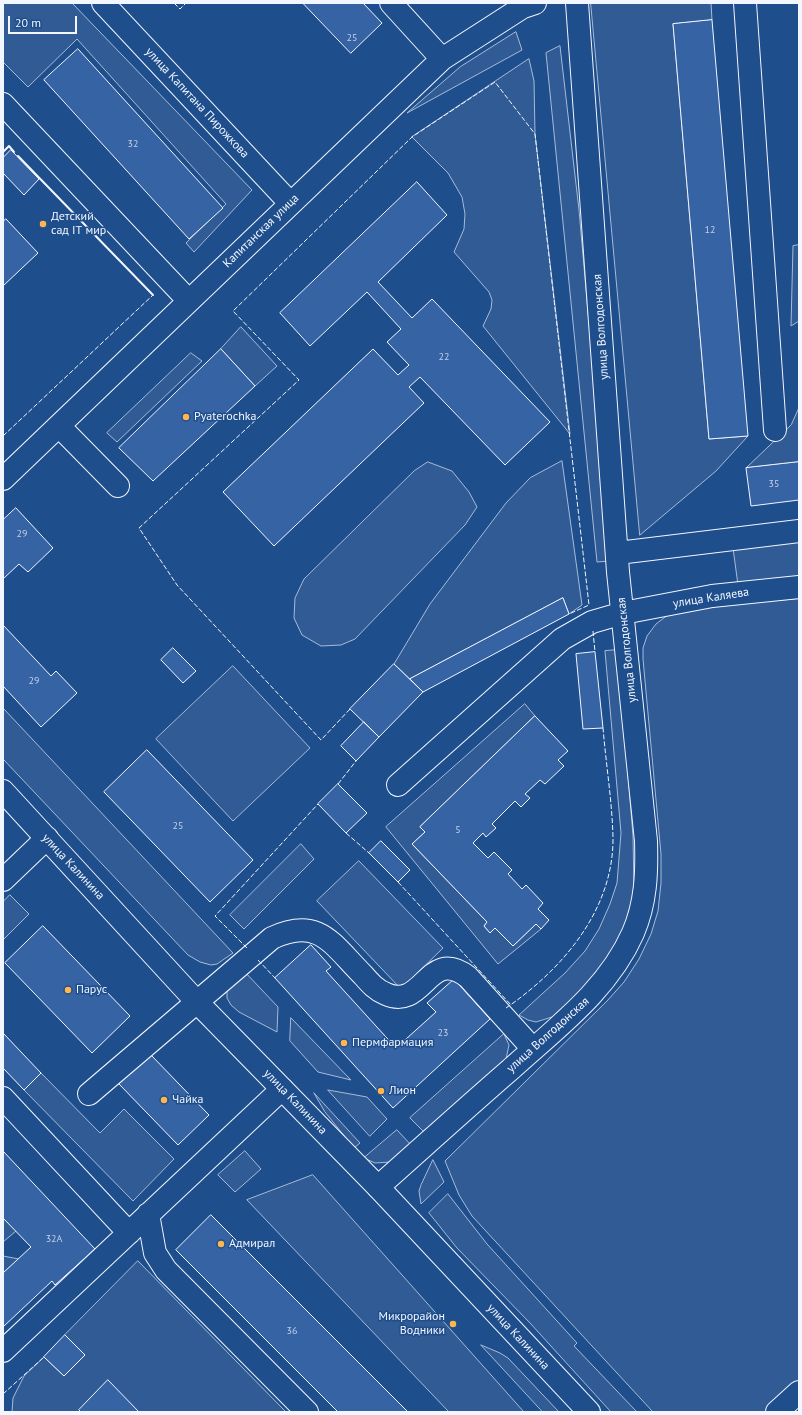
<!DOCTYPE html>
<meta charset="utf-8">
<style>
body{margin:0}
#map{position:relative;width:802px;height:1415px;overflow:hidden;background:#1f4e8c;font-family:"PT Sans",sans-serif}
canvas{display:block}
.frame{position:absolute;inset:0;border:4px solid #f2f6ff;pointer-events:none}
.scale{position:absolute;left:8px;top:16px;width:69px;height:18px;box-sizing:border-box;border:2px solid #f2f6ff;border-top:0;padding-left:5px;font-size:12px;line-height:14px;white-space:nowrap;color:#f2f6ff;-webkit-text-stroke:3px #1f4e8c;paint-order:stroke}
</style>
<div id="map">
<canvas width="802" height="1415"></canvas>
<div class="frame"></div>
<div class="scale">20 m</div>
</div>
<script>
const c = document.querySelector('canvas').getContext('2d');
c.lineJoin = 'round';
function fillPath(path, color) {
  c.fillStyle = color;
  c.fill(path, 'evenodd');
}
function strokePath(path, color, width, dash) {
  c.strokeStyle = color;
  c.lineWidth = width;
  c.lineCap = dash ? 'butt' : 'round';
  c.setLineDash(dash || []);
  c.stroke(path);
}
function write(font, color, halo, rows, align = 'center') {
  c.font = font + ' "PT Sans",sans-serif';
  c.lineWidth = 3;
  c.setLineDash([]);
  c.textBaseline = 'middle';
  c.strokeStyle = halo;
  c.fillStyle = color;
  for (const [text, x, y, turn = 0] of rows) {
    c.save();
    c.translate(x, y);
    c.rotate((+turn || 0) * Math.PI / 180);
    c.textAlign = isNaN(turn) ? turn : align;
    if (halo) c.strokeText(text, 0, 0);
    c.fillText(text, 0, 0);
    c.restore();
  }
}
const built = new Path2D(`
 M 3,3 L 72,3 L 252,190 L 194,252 L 186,243 L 226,204 L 77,39 L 28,87 L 3,62 Z
 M 591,3 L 711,3 L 712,20 L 673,24 L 709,439 L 748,436 L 716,471 L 640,535 Z
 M 516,32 L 522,50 L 407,113 L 460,67 Z
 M 560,46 L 579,210 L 610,561 L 597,562 L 546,53 Z
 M 529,59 L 534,81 L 535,134 L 570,434 L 483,326 L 491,309 L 492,300 L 489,292 L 454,252 L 464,229 L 465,214 L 462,197 L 448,173 L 412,137 Z
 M 799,245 L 799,321 L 791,326 L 793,246 Z
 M 241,327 L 277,366 L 255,386 L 221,349 Z
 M 191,353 L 202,361 L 117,442 L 107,433 Z
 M 799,408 L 799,462 L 746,468 L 791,425 Z
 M 562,461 L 582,605 L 569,614 L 563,598 L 410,679 L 394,664 L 430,604 L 506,503 L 530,478 Z
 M 428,462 L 452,471 L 469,492 L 477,507 L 465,525 L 355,639 L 341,645 L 321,646 L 302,635 L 294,618 L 295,598 L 304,579 L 414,471 Z
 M 799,540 L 799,578 L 738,585 L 733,548 Z
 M 799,599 L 799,1382 L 767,1412 L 653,1412 L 472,1216 L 459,1195 L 445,1161 L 607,1001 L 624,982 L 639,959 L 651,934 L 658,911 L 661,883 L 661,854 L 643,659 L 643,648 L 647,636 L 656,624 L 669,614 L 684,608 Z
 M 618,650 L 633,836 L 634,891 L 630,912 L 615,949 L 588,984 L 552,1017 L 536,1022 L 528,1020 L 519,1015 L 565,973 L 585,951 L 599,929 L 610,904 L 617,883 L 621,833 L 605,651 Z
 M 233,666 L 310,748 L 233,821 L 156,739 Z
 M 525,704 L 535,716 L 420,827 L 425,832 L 412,844 L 487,922 L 484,926 L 490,933 L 495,928 L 513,946 L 536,924 L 541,929 L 498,964 L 386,827 Z
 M 3,708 L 233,953 L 217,964 L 211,965 L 200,962 L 188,955 L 3,759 Z
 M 301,844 L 314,859 L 244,929 L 230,915 Z
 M 359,861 L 443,948 L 401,989 L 317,901 Z
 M 10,895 L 29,914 L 3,940 L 3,902 Z
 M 243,970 L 278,1007 L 277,1032 L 239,1012 L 231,1005 L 227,998 L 227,990 Z
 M 291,1018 L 351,1080 L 318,1072 L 290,1041 Z
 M 504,1034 L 509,1045 L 506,1059 L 424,1132 L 410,1118 Z
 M 41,1073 L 100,1133 L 124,1109 L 174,1159 L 133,1201 L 24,1090 Z
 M 328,1090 L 367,1097 L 387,1119 L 370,1136 Z
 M 314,1093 L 360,1143 L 354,1148 L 325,1112 Z
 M 397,1130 L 412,1146 L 391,1162 L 375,1163 L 364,1158 Z
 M 245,1151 L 261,1169 L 235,1192 L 218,1175 Z
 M 433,1160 L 444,1182 L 421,1204 L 419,1191 L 421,1185 Z
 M 313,1175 L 524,1412 L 449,1412 L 247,1200 Z
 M 448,1194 L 487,1244 L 577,1343 L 574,1346 L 637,1412 L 611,1412 L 530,1323 L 457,1248 L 429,1213 Z
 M 3,1218 L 16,1231 L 3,1242 Z
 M 3,1256 L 19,1259 L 3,1273 Z
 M 138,1261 L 286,1412 L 12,1412 L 13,1398 L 24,1376 L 44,1357 L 64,1376 L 84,1355 L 65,1335 Z
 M 481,1345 L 500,1353 L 508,1358 L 559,1412 L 543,1412 Z`);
fillPath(built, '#305b95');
strokePath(built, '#a8bbd7', 1);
const building = new Path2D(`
 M 303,3 L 363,3 L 382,23 L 351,53 Z
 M 712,20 L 748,436 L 709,439 L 673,24 Z
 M 78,49 L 223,208 L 189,239 L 44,80 Z
 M 11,150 L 39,179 L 24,195 L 3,173 L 3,158 Z
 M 417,182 L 447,215 L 378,282 L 412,318 L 432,299 L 550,422 L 505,465 L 420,377 L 409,387 L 424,403 L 274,546 L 223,492 L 373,349 L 398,375 L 409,365 L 387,342 L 401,329 L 367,292 L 310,346 L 280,313 Z
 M 6,219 L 38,253 L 3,286 L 3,222 Z
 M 221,349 L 255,386 L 153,481 L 119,448 Z
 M 799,462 L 799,500 L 751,506 L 746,468 Z
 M 16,508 L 53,548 L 28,572 L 19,564 L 3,579 L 3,520 Z
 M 563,598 L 569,614 L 423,692 L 410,679 Z
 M 3,625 L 51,676 L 56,671 L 77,693 L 41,727 L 3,686 Z
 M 173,648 L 196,671 L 183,683 L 161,660 Z
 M 595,652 L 603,728 L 583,729 L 576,654 Z
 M 394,664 L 423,692 L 379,737 L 350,709 Z
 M 535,716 L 568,751 L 558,760 L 564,766 L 545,784 L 540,780 L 525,794 L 530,798 L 521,807 L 515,801 L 492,824 L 496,828 L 486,837 L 483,833 L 473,843 L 488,858 L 494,852 L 512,870 L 508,874 L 522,889 L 526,885 L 543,903 L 538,909 L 549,920 L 541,929 L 536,924 L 513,946 L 495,928 L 490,933 L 484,926 L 487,922 L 412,844 L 425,832 L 420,827 Z
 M 364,722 L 379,737 L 356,761 L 341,746 Z
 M 147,750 L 253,860 L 210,902 L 104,792 Z
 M 338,784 L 367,813 L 346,833 L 318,804 Z
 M 381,841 L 410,870 L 398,882 L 369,853 Z
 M 43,926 L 130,1016 L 92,1053 L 5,963 Z
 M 311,945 L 331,967 L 326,971 L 396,1048 L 436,1012 L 427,1003 L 454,979 L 490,1019 L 393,1108 L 275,978 Z
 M 3,1033 L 41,1073 L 24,1090 L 3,1068 Z
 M 150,1054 L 209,1115 L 178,1145 L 119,1084 Z
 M 3,1151 L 95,1249 L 55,1285 L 52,1281 L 3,1327 L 3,1273 L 31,1247 L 3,1218 Z
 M 211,1215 L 408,1412 L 338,1412 L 176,1250 Z
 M 65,1335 L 85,1355 L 64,1376 L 44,1357 Z
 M 108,1380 L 139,1412 L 81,1412 L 79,1410 Z`);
fillPath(building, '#3563a3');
strokePath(building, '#f2f6ff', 1);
const minor = new Path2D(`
 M 103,3 L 290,203
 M 391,3 L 442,59
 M 745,3 L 775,430
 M 3,104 L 189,301
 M 59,426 L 118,486
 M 3,479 L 442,59 L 523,7 L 535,3
 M 618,553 L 799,531
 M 398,785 L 562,639 L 592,622 L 623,613 L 712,596 L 799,587
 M 3,880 L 47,838
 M 89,1094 L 272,938 C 319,916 332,944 363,975 C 370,983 376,990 386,994 C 424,1011 428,946 468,977 L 533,1049
 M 3,1098 L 129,1233
 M 378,1187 C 422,1148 466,1108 511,1069 C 556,1028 608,990 633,933 C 646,903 647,873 646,841 L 618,572 L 577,3
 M 148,1214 L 155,1253 L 166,1270 L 307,1412
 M 3,1351 L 282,1089
 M 777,1412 L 799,1392`);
const major = new Path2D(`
 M 3,791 L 196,1001 L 378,1187 L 589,1412`);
strokePath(minor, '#f2f6ff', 24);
strokePath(major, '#f2f6ff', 24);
strokePath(minor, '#1f4e8c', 22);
strokePath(major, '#1f4e8c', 22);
strokePath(new Path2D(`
 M 174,3 L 180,9 L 186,3
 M 3,436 L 153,295
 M 593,631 L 595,652
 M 350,709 L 321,740 L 177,585 L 139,528 L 299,380 L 233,311 L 412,137 L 495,82 L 535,134 L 589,605 L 569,614
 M 338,784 L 356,761
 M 346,833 L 369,853
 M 398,882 L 511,1005
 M 247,948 L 215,916 L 318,804
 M 258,960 L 275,978
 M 506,1008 C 563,969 614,909 613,837 C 612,801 606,764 603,728
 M 3,1394 L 44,1357`), '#f2f6ff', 1, [5, 2]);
strokePath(new Path2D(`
 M 3,152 L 9,146 L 14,152
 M 18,156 L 153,295`), '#f2f6ff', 2);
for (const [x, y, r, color] of [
 [43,224,4,"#ffb74d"],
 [186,417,4,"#ffb74d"],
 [68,990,4,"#ffb74d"],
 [344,1043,4,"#ffb74d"],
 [381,1091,4,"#ffb74d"],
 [164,1100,4,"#ffb74d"],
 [221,1244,4,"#ffb74d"],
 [453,1324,4,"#ffb74d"]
]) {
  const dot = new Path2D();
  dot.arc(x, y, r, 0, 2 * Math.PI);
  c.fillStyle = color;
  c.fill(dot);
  strokePath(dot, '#1f4e8c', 1.5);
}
write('10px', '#c3d1e8', null, [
 ["25",352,38],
 ["32",133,144],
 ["12",710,230],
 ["22",444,357],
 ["35",774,484],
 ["29",22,534],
 ["29",34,681],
 ["25",178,826],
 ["5",458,830],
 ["23",443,1033],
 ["32А",54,1239],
 ["36",292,1331]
]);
write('12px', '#f2f6ff', '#1f4e8c', [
 ["улица Капитана Пирожкова",197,103,47],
 ["Капитанская улица",261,231,-44],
 ["улица Волгодонская",601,327,-94],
 ["улица Каляева",711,598,-9],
 ["улица Волгодонская",627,650,-96],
 ["улица Калинина",73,867,47],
 ["улица Волгодонская",548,1035,-42],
 ["улица Калинина",295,1102,46],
 ["улица Калинина",518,1337,47]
]);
write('12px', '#f2f6ff', '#1f4e8c', [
 ["Детский",51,217],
 ["сад IT мир",51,231],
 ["Pyaterochka",194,417],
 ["Парус",76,990],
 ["Пермфармация",352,1043],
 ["Лион",389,1091],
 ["Чайка",172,1100],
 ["Адмирал",229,1244],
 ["Микрорайон",445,1317,"right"],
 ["Водники",445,1331,"right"]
], 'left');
</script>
